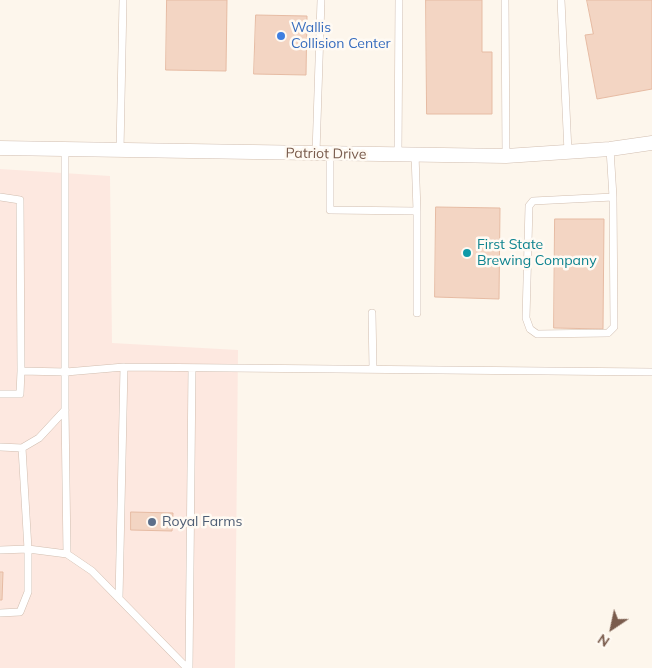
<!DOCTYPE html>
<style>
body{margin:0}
#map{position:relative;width:652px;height:668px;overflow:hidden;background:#fdf6ec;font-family:Mulish,sans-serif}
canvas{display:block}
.north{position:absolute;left:587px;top:603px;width:50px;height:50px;-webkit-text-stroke:4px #fffaf3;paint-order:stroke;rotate:214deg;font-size:14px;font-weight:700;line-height:20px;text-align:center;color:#7a5c4d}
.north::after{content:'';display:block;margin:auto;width:18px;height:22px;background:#7a5c4d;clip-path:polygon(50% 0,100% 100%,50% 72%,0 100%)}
</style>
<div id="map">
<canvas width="652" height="668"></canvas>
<div class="north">N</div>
</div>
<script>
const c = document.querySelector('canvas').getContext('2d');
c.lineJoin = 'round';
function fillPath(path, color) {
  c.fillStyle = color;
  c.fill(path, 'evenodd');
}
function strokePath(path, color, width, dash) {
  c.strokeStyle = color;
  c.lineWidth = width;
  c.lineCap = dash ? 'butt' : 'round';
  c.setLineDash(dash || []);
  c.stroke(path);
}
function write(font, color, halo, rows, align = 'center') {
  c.font = font + ' Mulish,sans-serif';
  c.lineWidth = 5;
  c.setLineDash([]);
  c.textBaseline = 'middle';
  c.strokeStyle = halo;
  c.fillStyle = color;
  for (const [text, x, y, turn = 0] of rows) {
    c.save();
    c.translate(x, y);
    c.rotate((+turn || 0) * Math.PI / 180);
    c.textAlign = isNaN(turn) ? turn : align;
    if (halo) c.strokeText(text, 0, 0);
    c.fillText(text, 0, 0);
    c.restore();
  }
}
fillPath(new Path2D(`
 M 0,169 L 110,176 L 112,343 L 238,350 L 235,668 L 0,668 Z`), '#fde8e0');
const building = new Path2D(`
 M 167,0 L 227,0 L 226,71 L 166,70 Z
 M 426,0 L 482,0 L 482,52 L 492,52 L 492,114 L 427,114 Z
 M 587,0 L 652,0 L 652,89 L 597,99 L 585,35 L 593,34 Z
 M 256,15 L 307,16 L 306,75 L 254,74 Z
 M 436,207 L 500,208 L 499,299 L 435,297 Z
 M 555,219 L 604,219 L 603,329 L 554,328 Z
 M 131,512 L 173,513 L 172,531 L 131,530 Z
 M 0,572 L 3,572 L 2,600 L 0,600 Z`);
fillPath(building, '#f3d5c3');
strokePath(building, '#e6bba3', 1);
const service = new Path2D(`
 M 505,0 L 506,156
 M 561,0 L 568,152
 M 610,149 L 613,197 L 614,327 L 608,333 L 537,334 L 530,329 L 526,318 L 529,206 L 533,201 L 613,197
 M 65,151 L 65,410 L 67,554
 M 120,151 L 123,0
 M 316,153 L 321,0
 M 330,154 L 330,210 L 417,211
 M 415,154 L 417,211 L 417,313
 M 398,155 L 399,0
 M 0,197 L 20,200 L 21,371 L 20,394 L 0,394
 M 372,313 L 373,369
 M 21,371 L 66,372 L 124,367 L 652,372
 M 0,447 L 22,448 L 39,438 L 65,410
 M 0,550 L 28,549 L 67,554 L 92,571 L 187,668
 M 119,598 L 124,367
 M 0,613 L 20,612 L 28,592 L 28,549 L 22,448
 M 189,668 L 192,368`);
const minor = new Path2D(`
 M 0,148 L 506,156 L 610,149 L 652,143`);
strokePath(service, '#d1beb0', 8);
strokePath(minor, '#d1beb0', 15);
strokePath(service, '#fff', 7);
strokePath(minor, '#fff', 14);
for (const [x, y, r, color] of [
 [281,36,5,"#3f7fe0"],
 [467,253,5,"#0f9aa8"],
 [152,522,5,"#5c6f8a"]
]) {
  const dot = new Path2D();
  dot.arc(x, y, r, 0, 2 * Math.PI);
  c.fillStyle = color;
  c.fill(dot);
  strokePath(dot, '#fffaf3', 2);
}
write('14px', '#366cbe', '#fffaf3', [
 ["Wallis",291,28],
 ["Collision Center",291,44]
], 'left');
write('14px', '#7a5c4d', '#fffaf3', [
 ["Patriot Drive",326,154,1]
]);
write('14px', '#0d838f', '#fffaf3', [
 ["First State",477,245],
 ["Brewing Company",477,261]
], 'left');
write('14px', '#4e5e75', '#fffaf3', [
 ["Royal Farms",162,522]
], 'left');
</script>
